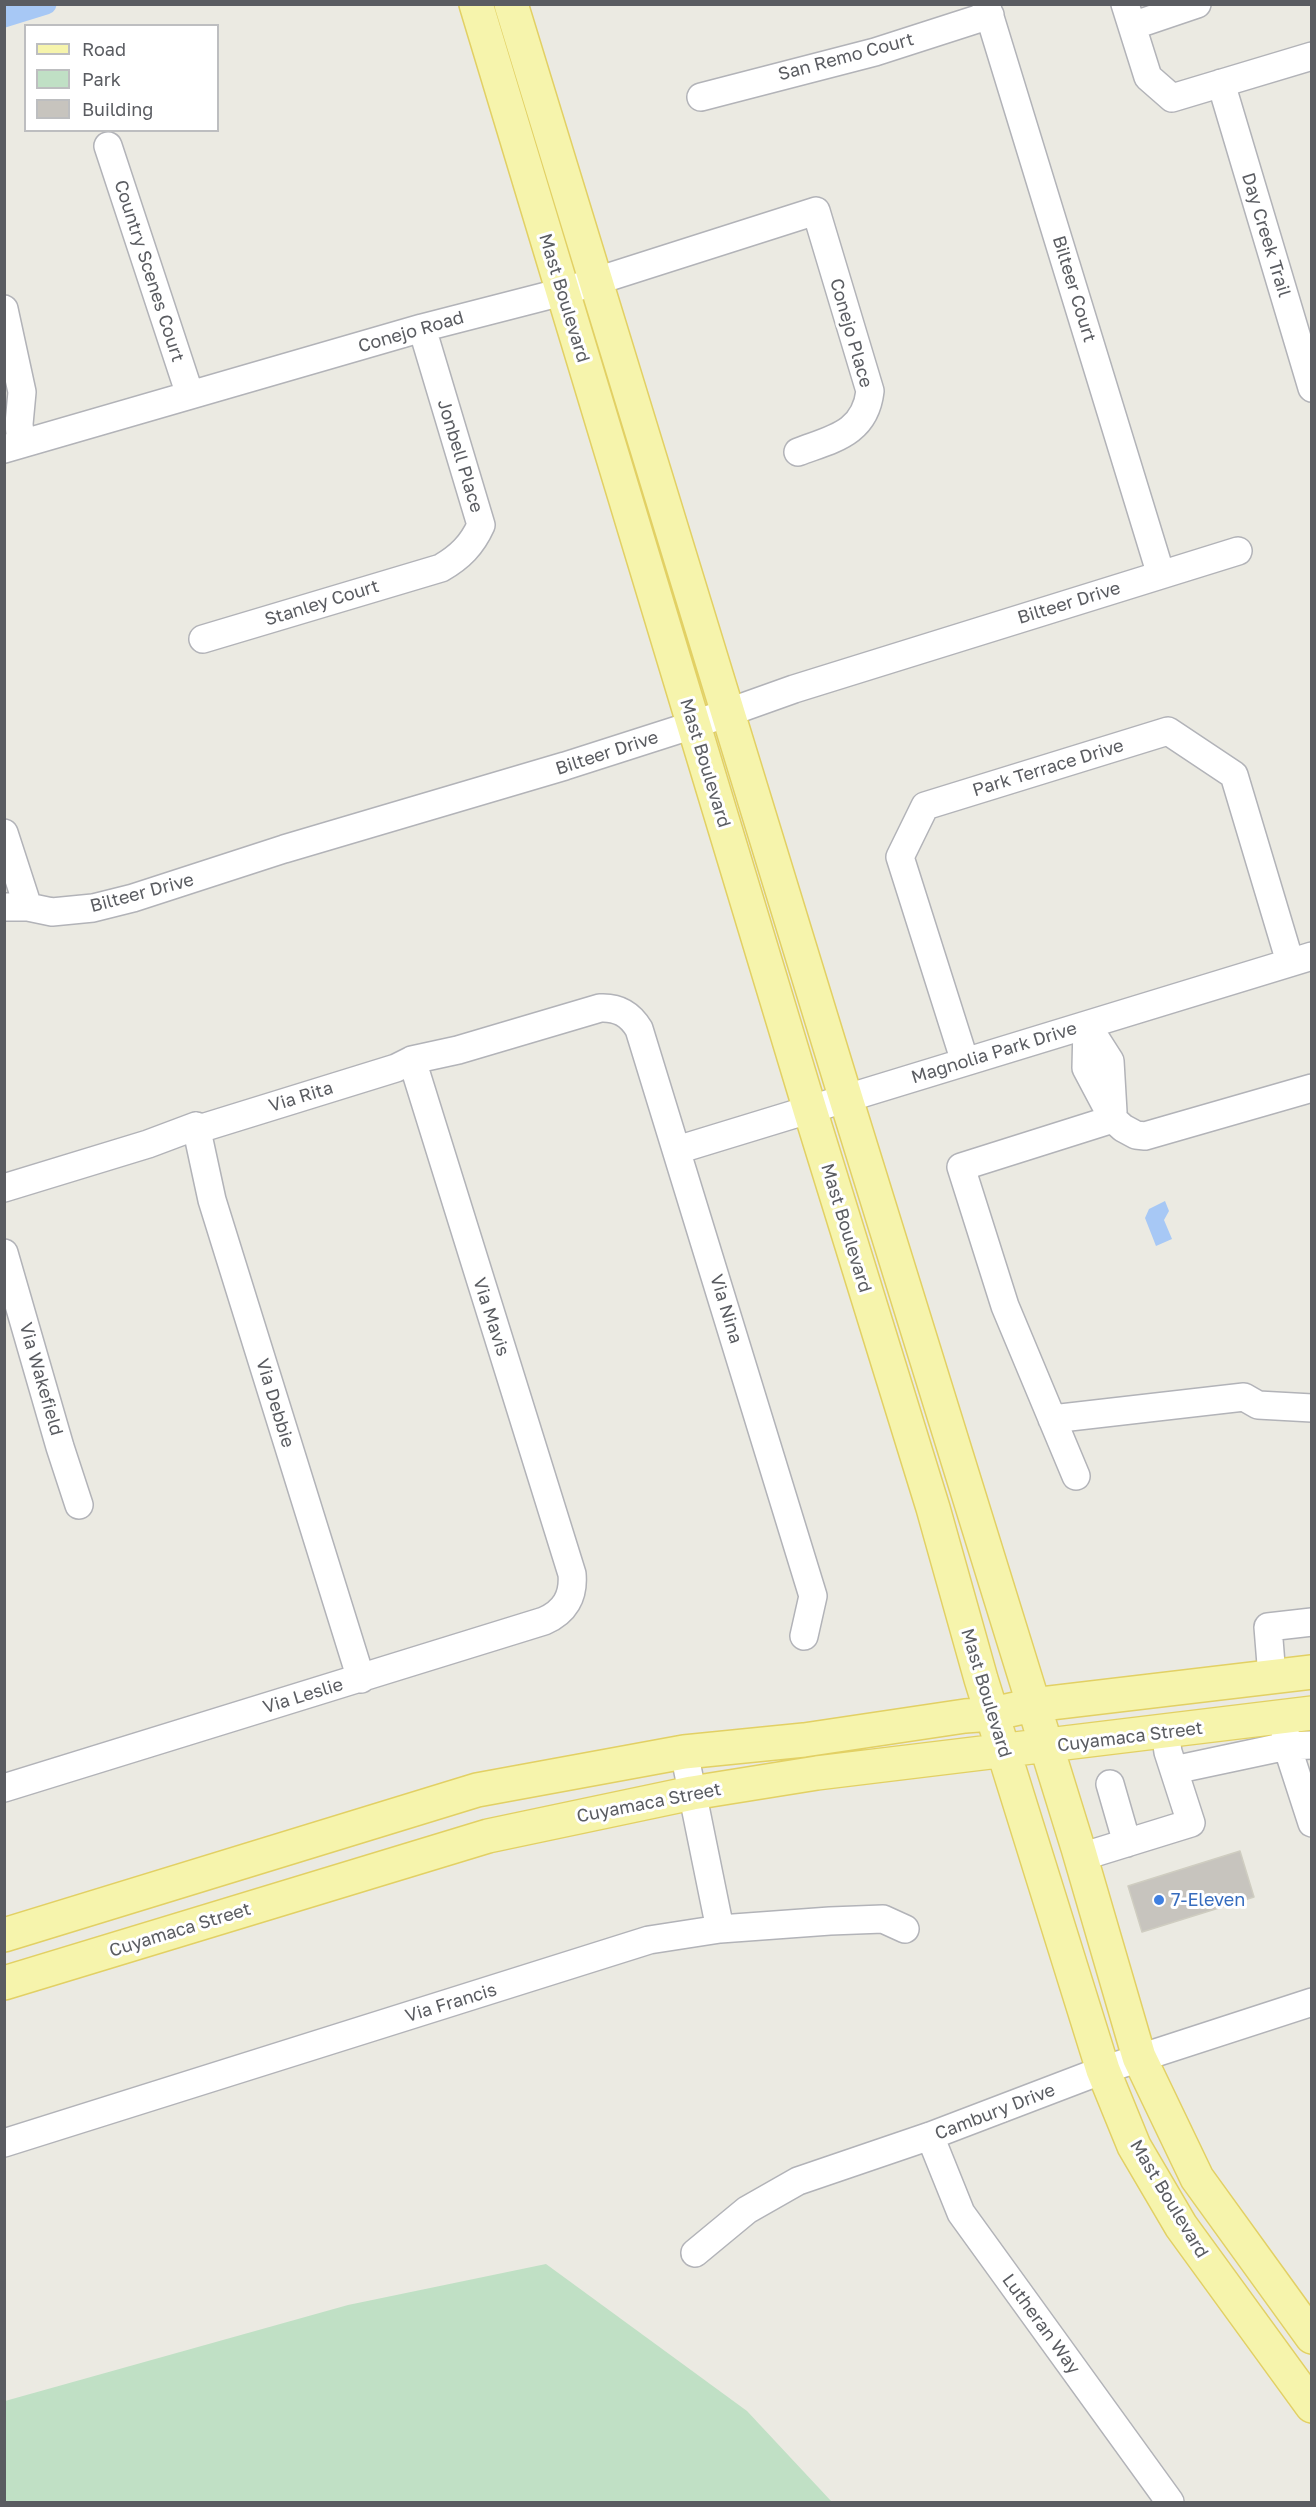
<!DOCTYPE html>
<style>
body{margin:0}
#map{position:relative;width:1316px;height:2507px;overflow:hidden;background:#ebeae2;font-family:"Golos Text",sans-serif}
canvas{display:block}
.frame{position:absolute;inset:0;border:6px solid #5a5c61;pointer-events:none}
.legend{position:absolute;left:24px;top:24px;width:195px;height:108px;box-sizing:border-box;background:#fff;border:2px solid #bdbec0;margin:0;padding:8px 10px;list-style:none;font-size:18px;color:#5a5c61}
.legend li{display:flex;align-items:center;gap:12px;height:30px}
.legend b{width:30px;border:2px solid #bdbec0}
</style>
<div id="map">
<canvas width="1316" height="2507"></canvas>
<div class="frame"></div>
<ul class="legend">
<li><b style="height:8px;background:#f6f4ac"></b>Road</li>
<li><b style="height:16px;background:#c0e0c5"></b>Park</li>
<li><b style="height:16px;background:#c7c4be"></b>Building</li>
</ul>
</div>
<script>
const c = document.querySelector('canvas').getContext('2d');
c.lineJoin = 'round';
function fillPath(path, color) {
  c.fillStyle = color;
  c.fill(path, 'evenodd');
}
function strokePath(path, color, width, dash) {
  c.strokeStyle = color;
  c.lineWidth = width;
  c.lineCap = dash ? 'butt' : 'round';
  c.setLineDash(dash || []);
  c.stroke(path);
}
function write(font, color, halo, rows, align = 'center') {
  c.font = font + ' "Golos Text",sans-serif';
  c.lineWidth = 6;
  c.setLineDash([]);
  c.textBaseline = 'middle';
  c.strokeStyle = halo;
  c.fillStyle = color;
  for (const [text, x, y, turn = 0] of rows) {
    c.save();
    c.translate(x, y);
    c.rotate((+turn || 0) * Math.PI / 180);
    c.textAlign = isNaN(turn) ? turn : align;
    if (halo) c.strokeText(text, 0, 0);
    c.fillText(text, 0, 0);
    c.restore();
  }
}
fillPath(new Path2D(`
 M 546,2264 L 747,2411 L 832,2502 L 5,2502 L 5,2401 L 348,2305 Z`), '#c0e0c5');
fillPath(new Path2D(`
 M 1165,1201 L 1169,1211 L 1164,1220 L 1172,1239 L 1156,1246 L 1145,1218 L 1149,1209 Z`), '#a7c8f5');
strokePath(new Path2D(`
 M 4,17 L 46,4`), '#a7c8f5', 21);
const building = new Path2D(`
 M 1240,1851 L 1254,1897 L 1142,1932 L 1128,1886 Z`);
fillPath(building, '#c7c4be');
strokePath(building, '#cfcdc1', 1.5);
const minor = new Path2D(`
 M 986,4 L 1161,575
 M 1125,4 L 1148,77 L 1172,98 L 1312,56
 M 1132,26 L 1197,4
 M 1221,83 L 1312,388
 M 701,97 L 875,52 L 990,15
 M 108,146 L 190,395
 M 4,309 L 22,392 L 19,424 L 21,444
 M 4,449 L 422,328 L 562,292 L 816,211 L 870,391 C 865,434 832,439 798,452
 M 203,639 L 441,568 C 460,557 472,545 481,525 L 422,328
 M 4,833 L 28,907
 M 4,907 L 28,907 L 52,912 L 93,908 L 133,898 L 284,849 L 565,766 L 693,725 L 794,689 L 1238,551
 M 1087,1025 L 1086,1068 L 1113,1119 L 1123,1128 L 1136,1135 L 1145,1136 L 1312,1088
 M 1087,1025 L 1110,1061 L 1113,1112
 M 965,1062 L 900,857 L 925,806 L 1168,731 L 1234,775 L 1290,962
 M 196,1126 L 212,1200 L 361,1679
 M 677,1150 L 1312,956
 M 4,1188 L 148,1144 L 196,1126 L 202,1128 L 396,1068 L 412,1060 L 458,1050 L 600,1008 C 618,1007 630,1014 639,1029 L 813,1596 L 804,1636
 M 4,1253 L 60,1447 L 79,1505
 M 1052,1419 L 1244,1397 L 1258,1405 L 1312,1408
 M 1076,1476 L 1005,1306 L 961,1167 L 1113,1119
 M 1272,1677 L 1268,1627 L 1312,1622
 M 1312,1745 L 1287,1746 L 1312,1823
 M 684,1752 L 720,1929
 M 1174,1770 L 1287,1746 L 1283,1717
 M 1110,1784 L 1127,1843
 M 4,1788 L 544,1621 C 565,1612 574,1596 572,1574 L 412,1060
 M 1081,1857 L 1191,1823 L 1168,1752 L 1165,1732
 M 930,2136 L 961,2213 L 1170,2502
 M 4,2143 L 649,1940 L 720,1929 L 830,1921 L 883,1919 L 905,1929
 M 695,2253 L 747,2210 L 798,2181 L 930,2136 L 1103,2070 L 1312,2002`);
const major = new Path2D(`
 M 476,4 L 810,1110 L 933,1508 L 981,1679 L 1103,2070 L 1134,2146 L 1181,2226 L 1312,2406
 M 511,4 L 846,1099 L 1078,1848 L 1139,2057 L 1197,2178 L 1312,2337
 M 4,1935 L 477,1790 L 684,1752 L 804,1740 L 965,1716 L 992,1714 L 1033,1705 L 1312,1672
 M 4,1983 L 488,1836 L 692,1793 L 817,1773 L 1312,1713`);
strokePath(minor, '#b2b3b8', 30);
strokePath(major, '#e2d064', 36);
strokePath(minor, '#fff', 27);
strokePath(major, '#f6f4ac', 33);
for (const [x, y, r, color] of [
 [1159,1900,6,"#3f7fe0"]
]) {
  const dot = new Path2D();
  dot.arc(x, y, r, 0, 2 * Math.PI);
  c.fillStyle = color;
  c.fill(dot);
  strokePath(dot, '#fff', 2);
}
write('18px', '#5a5c61', '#fff', [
 ["San Remo Court",846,57,-15],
 ["Day Creek Trail",1266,235,73],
 ["Country Scenes Court",149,271,72],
 ["Bilteer Court",1074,289,73],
 ["Mast Boulevard",564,298,73],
 ["Conejo Road",411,332,-16],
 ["Conejo Place",851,333,74],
 ["Jonbell Place",460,456,73],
 ["Stanley Court",322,603,-17],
 ["Bilteer Drive",1069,603,-17],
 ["Bilteer Drive",607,753,-18],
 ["Mast Boulevard",705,763,73],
 ["Park Terrace Drive",1048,768,-17],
 ["Bilteer Drive",142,893,-15],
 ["Magnolia Park Drive",994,1053,-17],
 ["Via Rita",301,1097,-17],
 ["Mast Boulevard",846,1228,73],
 ["Via Nina",726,1309,73],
 ["Via Mavis",491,1317,72],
 ["Via Wakefield",41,1379,74],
 ["Via Debbie",275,1403,73],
 ["Mast Boulevard",986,1693,73],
 ["Via Leslie",303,1696,-17],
 ["Cuyamaca Street",1130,1737,-7],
 ["Cuyamaca Street",649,1803,-11],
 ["Cuyamaca Street",180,1930,-17],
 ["Via Francis",451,2003,-17],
 ["Cambury Drive",995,2112,-21],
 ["Mast Boulevard",1169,2199,59],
 ["Lutheran Way",1041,2324,54]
]);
write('18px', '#366cbe', '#fff', [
 ["7-Eleven",1171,1900]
], 'left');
</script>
